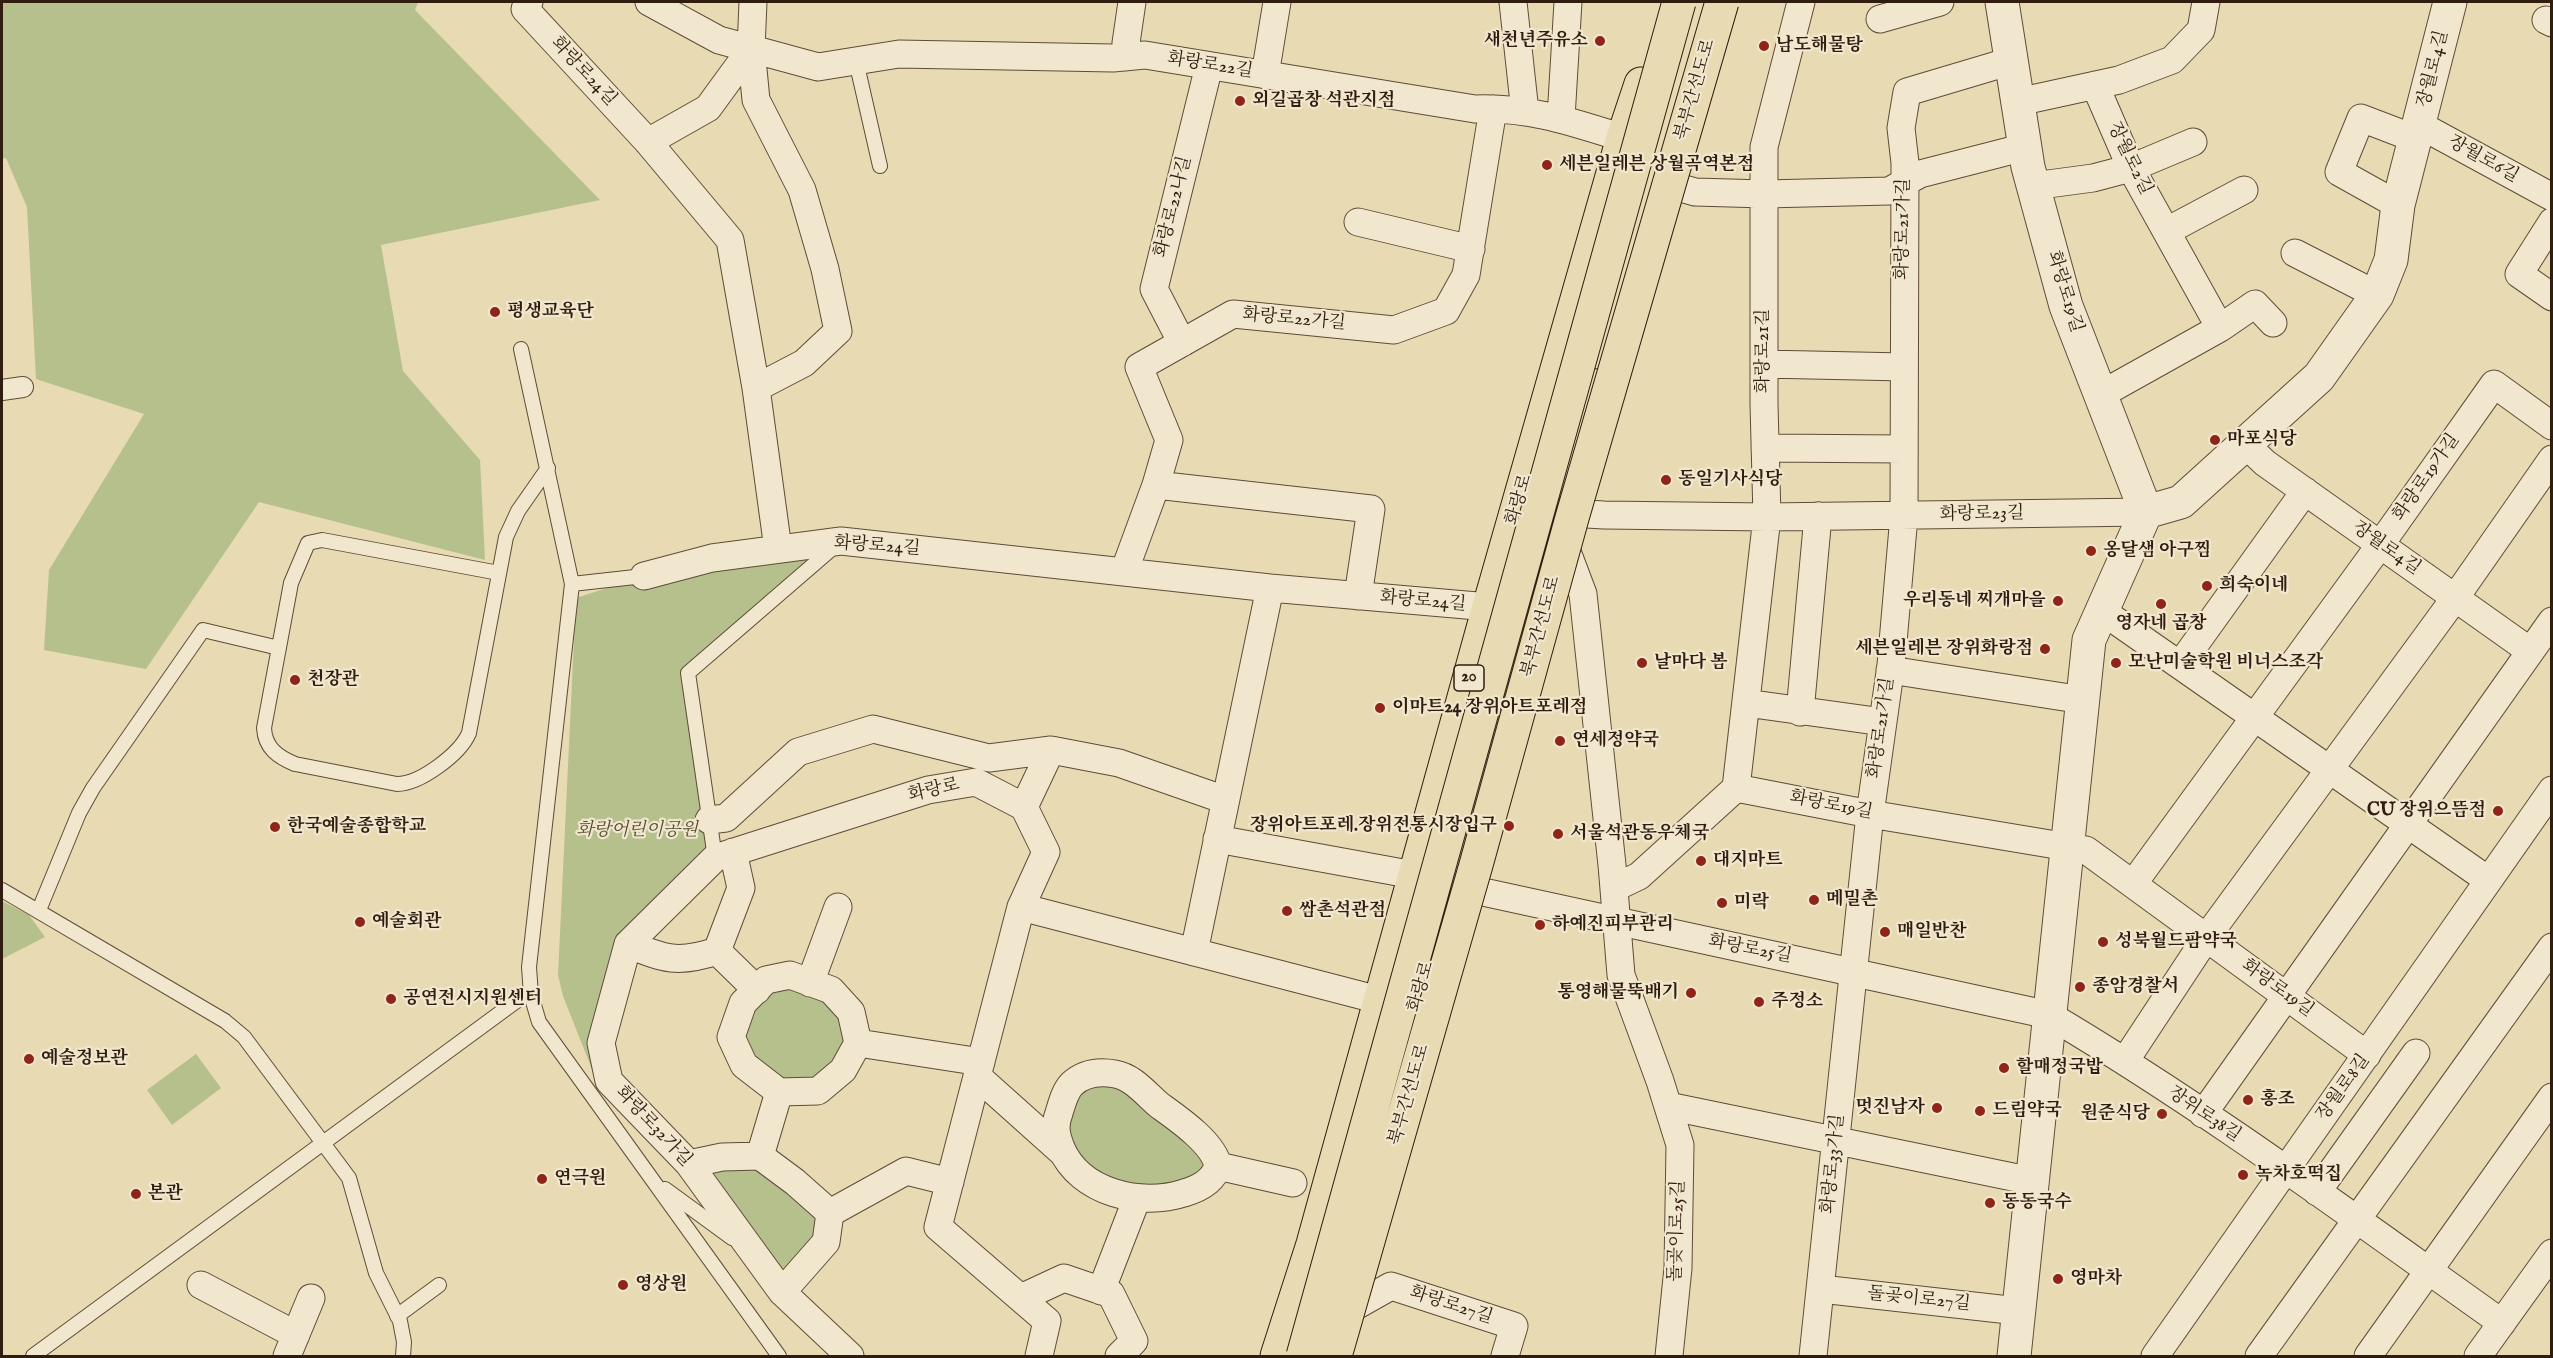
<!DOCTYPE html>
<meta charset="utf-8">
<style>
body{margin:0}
#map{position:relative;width:2553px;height:1358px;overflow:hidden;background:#e8dab3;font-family:"IM FELL English",serif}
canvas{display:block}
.frame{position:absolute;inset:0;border:3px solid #311d0f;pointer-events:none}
</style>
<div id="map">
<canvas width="2553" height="1358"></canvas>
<div class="frame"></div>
</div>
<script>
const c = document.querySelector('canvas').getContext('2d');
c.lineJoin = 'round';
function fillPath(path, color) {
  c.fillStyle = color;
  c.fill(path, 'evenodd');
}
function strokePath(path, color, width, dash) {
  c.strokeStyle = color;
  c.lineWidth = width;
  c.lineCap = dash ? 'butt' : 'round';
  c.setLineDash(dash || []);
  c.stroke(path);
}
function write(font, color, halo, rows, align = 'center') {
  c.font = font + ' "IM FELL English","Noto Serif KR",serif';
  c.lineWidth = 4.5;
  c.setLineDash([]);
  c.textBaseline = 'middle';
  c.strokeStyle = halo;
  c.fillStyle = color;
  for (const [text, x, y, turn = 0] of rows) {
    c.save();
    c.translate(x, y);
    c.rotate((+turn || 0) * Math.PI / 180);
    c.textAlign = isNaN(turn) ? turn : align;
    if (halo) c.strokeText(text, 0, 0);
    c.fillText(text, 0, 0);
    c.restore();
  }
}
fillPath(new Path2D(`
 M 2,2 L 418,2 L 415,10 L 600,200 L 381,245 L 403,371 L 480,460 L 485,560 L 259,502 L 146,669 L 44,650 L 49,570 L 144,414 L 36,379 L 27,207 L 6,158 L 2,159 Z
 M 841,541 L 688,673 L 715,858 L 628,944 L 609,1081 L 593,1072 L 563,996 L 558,975 L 576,598 L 644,576 Z
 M 2,901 L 29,915 L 45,937 L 2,959 Z
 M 766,980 L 831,990 L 858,1043 L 818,1091 L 744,1065 L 743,1003 Z
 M 196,1054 L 221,1088 L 172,1125 L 147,1090 Z
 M 1095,1072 L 1153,1099 L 1215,1174 L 1199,1189 L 1103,1188 L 1058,1141 L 1064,1099 Z
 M 760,1156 L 830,1213 L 782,1292 L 689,1164 Z`), '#b5c08d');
const service = new Path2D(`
 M 856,61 L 880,166
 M 521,349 L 572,584 L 529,967 L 531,995 L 539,1022 L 779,1356
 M 499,573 L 322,540 L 308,543 L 291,583 L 264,728 C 265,748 278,757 295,764 L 397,784 C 420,784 460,754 469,733 L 506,537 L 518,511 L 548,468
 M 572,584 L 644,576
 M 715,858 L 688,673 L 835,546
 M 2,890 L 225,1021 L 244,1037 L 349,1178 L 376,1273 L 400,1321 L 404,1342 L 403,1356
 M 39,910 L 79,813 L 93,788 L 203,630 L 279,648
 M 665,1189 L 732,1238
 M 397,1316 L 439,1285
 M 33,1356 L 530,991`);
const pedestrian = new Path2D(`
 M 2,390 L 23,387`);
const minor = new Path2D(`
 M 529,2 L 525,9 L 648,142 L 730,240 L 756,388 L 778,549
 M 649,2 L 719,40 L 818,67 L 899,54 L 1113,58 L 1145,55 L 1475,109 C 1529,107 1572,122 1623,138
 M 753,2 L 751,49 L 756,100 L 802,190 L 825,269 L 838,331 L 804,363 L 756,388
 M 1513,2 L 1525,112
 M 1880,19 L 1940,2
 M 2546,20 L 2552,23
 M 1126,57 L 1126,43 L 1132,2
 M 1265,75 L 1277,2
 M 2095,85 L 2131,168 L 2220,328
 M 2018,102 L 2119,80 L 2172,60 L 2201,30 L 2206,2
 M 1561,118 L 1568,2
 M 648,142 L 708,108 L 751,49
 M 1656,181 L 1695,192 L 1765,194 L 1889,191 L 1920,174 L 2025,147
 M 2033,186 L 2093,178 L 2131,168 L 2193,142
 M 2398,205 L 2339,172 L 2361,118 L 2416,139 L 2429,130 L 2552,197
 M 1358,222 L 1471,249
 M 2552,222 L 2519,274 L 2552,297
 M 2167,231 L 2244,190
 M 2295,253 L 2377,295
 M 1182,343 L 1154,289 L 1209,66
 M 1764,364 L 1904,367
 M 2100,395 L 2220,328 L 2255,304 L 2273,323
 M 2245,444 L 2265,463 L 2530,651
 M 1765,448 L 1904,449
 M 1156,485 L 1371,509 L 1358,596
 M 1124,572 L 1156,485 L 1169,440 L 1139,367 L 1233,314 L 1394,330 L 1446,311 L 1466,275 L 1493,109
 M 644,576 L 712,558 L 841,541 L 1270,588 L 1489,607
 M 2102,611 L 2488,880
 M 2180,665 L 2305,491
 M 1890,670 L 2083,700
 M 1746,703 L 1883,722
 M 1800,712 L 1818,516
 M 1051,750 L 1119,763 L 1225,800
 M 1736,788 L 1870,814 L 2086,850 L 2367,1055
 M 709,820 L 726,818 L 798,752 L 873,729 L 989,758 L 1051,750 L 1024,807
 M 1217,839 L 1414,875
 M 2133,884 L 2380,545 L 2494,384 L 2552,426
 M 1451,885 L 2049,1015 C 2206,1108 2354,1218 2502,1323
 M 1614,888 L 1639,876 L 1736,788 L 1767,517 L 1764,404 L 1764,147 L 1801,2
 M 1021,907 L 938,1227 L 1047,1321 L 1039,1356
 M 628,944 C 664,959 678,964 717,951 L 757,990
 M 717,951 L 741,888 L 733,852
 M 1194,952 L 1270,588
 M 810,983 L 838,907
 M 858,1043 L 843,1070 L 818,1091 L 779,1092 L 744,1065 L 731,1037 L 743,1003 L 766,980 L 790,975 L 831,990 L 851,1012 L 858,1043 L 981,1062
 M 2125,1061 L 2206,938 L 2455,598 L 2552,459
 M 977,1076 L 1063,1153
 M 779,1092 L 760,1156 L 795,1182 L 830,1213 L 906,1171 L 950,1182
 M 1668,1106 L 2032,1181
 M 2203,1114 L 2552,621
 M 689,1164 L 722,1157 L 760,1156
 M 1218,1166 C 1214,1143 1177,1118 1159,1105 C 1146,1094 1133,1077 1115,1074 C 1099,1071 1084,1073 1072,1084 C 1065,1091 1062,1103 1059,1113 C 1054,1126 1056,1135 1061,1148 C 1080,1193 1141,1207 1184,1193 C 1198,1189 1213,1182 1218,1166 L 1293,1183
 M 2317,1192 L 2416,1053
 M 201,1285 L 296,1335
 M 1821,1289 L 2018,1311
 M 1101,1291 L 1137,1198
 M 782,1292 L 826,1242 L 830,1213
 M 1021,1298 L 1064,1278 L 1111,1294 L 1134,1341 L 1119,1356
 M 1336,1317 L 1391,1286 L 1514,1326 L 1505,1356
 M 287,1356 L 311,1298
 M 850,1356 L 782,1292 L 689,1164 L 609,1081 L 601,1043 L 628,944 L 715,858 L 928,790 L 976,782 L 1024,807 L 1046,852 L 1021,907 L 1379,1000
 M 1669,1356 L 1678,1268 L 1680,1145 L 1660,1081 L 1621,975 L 1612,865 L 1583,594 L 1552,512 L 1604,515 L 1767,517 L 2146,512
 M 1813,1356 L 1870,814 L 1891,665 L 1904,516 L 1905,163 L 1901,128 L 1907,92 L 2011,61
 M 2155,1356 L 2552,790
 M 2259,1356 L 2552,947
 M 2368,1356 L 2552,1097
 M 2478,1356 L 2552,1253`);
const tertiary = new Path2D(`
 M 2002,2 L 2028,167 L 2066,306 L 2146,512 L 2089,640 L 2014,1356
 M 2146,512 L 2181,502 L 2319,377 L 2377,295 L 2391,260 L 2398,205 L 2450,2`);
const primary = new Path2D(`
 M 1598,352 L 1630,244 L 1656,181 L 1703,2
 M 1434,945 L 1464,835
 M 1277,1356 L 1313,1244 L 1489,607 L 1623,138 L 1641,84`);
strokePath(service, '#5f4c38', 16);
strokePath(pedestrian, '#5f4c38', 22);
strokePath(minor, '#5f4c38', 29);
strokePath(tertiary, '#5f4c38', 35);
strokePath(primary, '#311d0f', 35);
strokePath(service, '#f0e7ce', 14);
strokePath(pedestrian, '#f0e7ce', 20);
strokePath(minor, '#f0e7ce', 27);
strokePath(tertiary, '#f0e7ce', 33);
strokePath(primary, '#e8dab3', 33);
const trunkBridge = new Path2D(`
 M 1303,1356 L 1679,2
 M 1335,1356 L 1476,865 L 1572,518 L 1722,2`);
strokePath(trunkBridge, '#311d0f', 35, []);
strokePath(trunkBridge, '#e8dab3', 33);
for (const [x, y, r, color] of [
 [1600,41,6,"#8f2418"],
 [1764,46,6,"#8f2418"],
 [1240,101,6,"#8f2418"],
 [1547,165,6,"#8f2418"],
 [495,312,6,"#8f2418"],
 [2215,440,6,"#8f2418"],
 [1666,480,6,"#8f2418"],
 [2091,551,6,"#8f2418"],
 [2207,586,6,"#8f2418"],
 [2058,601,6,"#8f2418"],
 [2161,604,6,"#8f2418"],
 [2045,649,6,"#8f2418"],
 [1642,663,6,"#8f2418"],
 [2116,663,6,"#8f2418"],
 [295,680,6,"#8f2418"],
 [1380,708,6,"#8f2418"],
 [1560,741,6,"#8f2418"],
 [2498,811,6,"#8f2418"],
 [1509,826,6,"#8f2418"],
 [275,827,6,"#8f2418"],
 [1558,834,6,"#8f2418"],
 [1701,861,6,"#8f2418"],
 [1814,900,6,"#8f2418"],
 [1722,903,6,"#8f2418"],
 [1287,911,6,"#8f2418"],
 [360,922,6,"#8f2418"],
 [1540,925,6,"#8f2418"],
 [1885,932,6,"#8f2418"],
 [2103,942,6,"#8f2418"],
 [2080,987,6,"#8f2418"],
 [1691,993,6,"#8f2418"],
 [391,999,6,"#8f2418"],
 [1759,1002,6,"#8f2418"],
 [29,1059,6,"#8f2418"],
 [2004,1068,6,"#8f2418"],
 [2248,1100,6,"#8f2418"],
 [1937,1108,6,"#8f2418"],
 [1980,1111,6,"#8f2418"],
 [2162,1114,6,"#8f2418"],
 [2243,1175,6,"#8f2418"],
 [542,1179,6,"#8f2418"],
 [136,1194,6,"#8f2418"],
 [1990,1203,6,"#8f2418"],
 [2058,1279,6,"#8f2418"],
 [623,1285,6,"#8f2418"]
]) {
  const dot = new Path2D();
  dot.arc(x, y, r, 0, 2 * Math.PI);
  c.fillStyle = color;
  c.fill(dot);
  strokePath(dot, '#f0e7ce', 2);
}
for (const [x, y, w] of [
 [1469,678,30]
]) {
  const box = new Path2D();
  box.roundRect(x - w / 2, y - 13, w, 26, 4.5);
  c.fillStyle = '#f0e7ce';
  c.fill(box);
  strokePath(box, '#311d0f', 1.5);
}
write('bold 16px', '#311d0f', null, [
 ["20",1469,678]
]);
write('bold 18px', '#311d0f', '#f0e7ce', [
 ["새천년주유소",1588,41,"right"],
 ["남도해물탕",1776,46],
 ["외길곱창 석관지점",1252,101],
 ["세븐일레븐 상월곡역본점",1559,165],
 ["평생교육단",507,312],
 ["마포식당",2227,440],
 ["동일기사식당",1678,480],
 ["옹달샘 아구찜",2103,551],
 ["희숙이네",2219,586],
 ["우리동네 찌개마을",2046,601,"right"],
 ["영자네 곱창",2161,624,"center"],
 ["세븐일레븐 장위화랑점",2033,649,"right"],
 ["날마다 봄",1654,663],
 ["모난미술학원 비너스조각",2128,663],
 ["천장관",307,680],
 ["이마트24 장위아트포레점",1392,708],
 ["연세정약국",1572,741],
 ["CU 장위으뜸점",2486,811,"right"],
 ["장위아트포레.장위전통시장입구",1497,826,"right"],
 ["한국예술종합학교",287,827],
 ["서울석관동우체국",1570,834],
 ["대지마트",1713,861],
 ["메밀촌",1826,900],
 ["미락",1734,903],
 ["쌈촌석관점",1299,911],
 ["예술회관",372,922],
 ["하예진피부관리",1552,925],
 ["매일반찬",1897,932],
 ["성북월드팜약국",2115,942],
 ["종암경찰서",2092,987],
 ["통영해물뚝배기",1679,993,"right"],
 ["공연전시지원센터",403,999],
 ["주정소",1771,1002],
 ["예술정보관",41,1059],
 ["할매정국밥",2016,1068],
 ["홍조",2260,1100],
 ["멋진남자",1925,1108,"right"],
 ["드림약국",1992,1111],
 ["원준식당",2150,1114,"right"],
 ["녹차호떡집",2255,1175],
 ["연극원",554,1179],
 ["본관",148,1194],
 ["동동국수",2002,1203],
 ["영마차",2070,1279],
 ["영상원",635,1285]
], 'left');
write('18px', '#311d0f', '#f0e7ce', [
 ["화랑로22길",1210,66,9],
 ["장월로4길",2434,69,-76],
 ["화랑로24길",583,72,47],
 ["북부간선도로",1696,90,-74],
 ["장월로2길",2129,159,64],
 ["장월로6길",2483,160,29],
 ["화랑로22나길",1174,207,-76],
 ["화랑로21가길",1904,229,-89],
 ["화랑로19길",2064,292,73],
 ["화랑로22가길",1294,320,5],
 ["화랑로21길",1764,351,-90],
 ["화랑로19가길",2427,478,-55],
 ["화랑로",1520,500,-74],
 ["화랑로23길",1982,515,-1],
 ["화랑로24길",877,547,4],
 ["장월로4길",2386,549,35],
 ["화랑로24길",1423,602,5],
 ["북부간선도로",1542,627,-75],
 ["화랑로21가길",1882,728,-82],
 ["화랑로",934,791,-13],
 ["화랑로19길",1831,806,11],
 ["화랑로25길",1750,950,11],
 ["화랑로",1422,987,-74],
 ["화랑로19길",2277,989,36],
 ["장월로8길",2344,1088,-54],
 ["북부간선도로",1410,1095,-74],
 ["장위로38길",2204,1115,34],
 ["화랑로32가길",653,1127,47],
 ["화랑로33가길",1834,1164,-84],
 ["돌곶이로25길",1678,1231,-88],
 ["돌곶이로27길",1919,1300,6],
 ["화랑로27길",1451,1306,18]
]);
write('italic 18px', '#594e35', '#f0e7ce', [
 ["화랑어린이공원",637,831]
]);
</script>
